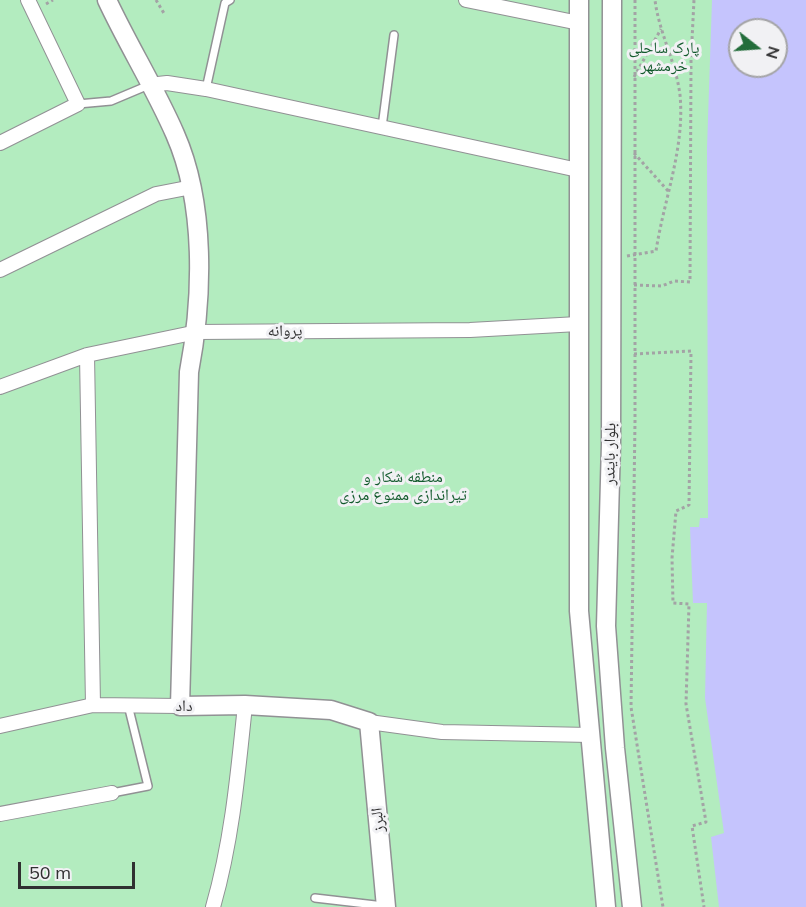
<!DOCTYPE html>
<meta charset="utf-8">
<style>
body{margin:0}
#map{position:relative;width:806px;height:907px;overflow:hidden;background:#f1f1f4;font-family:Mulish,sans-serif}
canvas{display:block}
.north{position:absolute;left:728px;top:18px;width:60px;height:60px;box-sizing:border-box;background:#f1f1f4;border:2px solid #a4a4a6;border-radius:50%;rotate:107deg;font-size:16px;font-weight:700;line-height:24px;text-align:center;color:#303031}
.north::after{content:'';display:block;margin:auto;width:21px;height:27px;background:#236d3b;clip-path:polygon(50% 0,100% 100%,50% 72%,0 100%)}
.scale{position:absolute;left:18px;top:862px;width:117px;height:27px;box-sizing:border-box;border:3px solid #303031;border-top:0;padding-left:8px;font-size:18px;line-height:21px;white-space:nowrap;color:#303031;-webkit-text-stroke:4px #f1f1f4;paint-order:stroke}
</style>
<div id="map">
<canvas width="806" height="907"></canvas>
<div class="north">N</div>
<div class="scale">50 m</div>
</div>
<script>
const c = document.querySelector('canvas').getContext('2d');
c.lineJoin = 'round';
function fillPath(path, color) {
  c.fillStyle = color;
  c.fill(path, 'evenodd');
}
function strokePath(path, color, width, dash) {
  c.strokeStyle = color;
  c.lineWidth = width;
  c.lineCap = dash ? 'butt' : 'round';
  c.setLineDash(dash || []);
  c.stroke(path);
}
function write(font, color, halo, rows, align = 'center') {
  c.font = font + ' Mulish,"Noto Naskh Arabic",sans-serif';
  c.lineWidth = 6;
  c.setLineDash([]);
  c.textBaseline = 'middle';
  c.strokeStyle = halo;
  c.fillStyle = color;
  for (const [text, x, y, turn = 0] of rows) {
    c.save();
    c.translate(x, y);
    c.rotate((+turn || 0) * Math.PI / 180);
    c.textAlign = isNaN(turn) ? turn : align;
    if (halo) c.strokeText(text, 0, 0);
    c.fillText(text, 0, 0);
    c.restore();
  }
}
fillPath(new Path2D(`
 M 0,0 L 806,0 L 806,907 L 0,907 ZM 740,30 L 776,30 L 776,66 L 740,66 Z`), '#b3ecbf');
fillPath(new Path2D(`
 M 712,0 L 806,0 L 806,907 L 719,907 L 711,837 L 724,833 L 705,698 L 707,603 L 693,603 L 690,527 L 699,527 L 700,518 L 708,518 L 707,148 ZM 740,30 L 776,30 L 776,66 L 740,66 Z`), '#c5c4fd');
const service = new Path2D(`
 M 206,89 L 225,3 L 230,0
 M 78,104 L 111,101 L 149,85
 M 382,127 L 394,35
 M 112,793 L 148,786 L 128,705
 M 315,898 L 384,906`);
const minor = new Path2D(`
 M 466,0 L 579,23
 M 149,85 L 167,83 L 206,89 L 578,170
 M 0,143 L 78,104 L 28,0
 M 0,270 L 156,194 L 192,187
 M 87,355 L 93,705
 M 0,387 L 87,355 L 197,332 L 470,330 L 578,324
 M 369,722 L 442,732 L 590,735
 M 0,726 L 93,705 L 180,706
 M 0,814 L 112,793
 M 213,907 C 232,841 238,773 245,705`);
const tertiary = new Path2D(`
 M 107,0 C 128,45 155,88 175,134 C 206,204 203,298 189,372 L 180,706 L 245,705 L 331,710 L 369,722 L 386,907
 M 579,0 L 579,611 L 606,907
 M 612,0 L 611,444 L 606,626 L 615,748 L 632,907`);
strokePath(service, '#919194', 10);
strokePath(minor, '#919194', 16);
strokePath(tertiary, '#919194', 21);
strokePath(new Path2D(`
 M 156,0 L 165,15
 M 635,0 L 635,421 L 631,707 L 663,907
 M 46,4 L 53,0
 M 634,77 L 661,29
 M 634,153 L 669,192
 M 627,256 L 656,251 C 664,199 685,148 680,95 C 676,62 659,33 655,0
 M 634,285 L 662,286 L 674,281 L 690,282 L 691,60 L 694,0
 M 634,354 L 691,351 L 689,505 L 676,511 L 672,558 L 673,603 L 689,604 L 686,704 L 706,822 L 692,826 L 704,907`), '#a3a3a5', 3, [3, 3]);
strokePath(service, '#fff', 7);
strokePath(minor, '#fff', 14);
strokePath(tertiary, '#fff', 18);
write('16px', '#115a2c', '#f1f1f4', [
 ["پارک ساحلی",664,48],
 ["خرمشهر",664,66],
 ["منطقه شکار و",403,477],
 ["تیراندازی ممنوع مرزی",403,495]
]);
write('16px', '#303031', '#f1f1f4', [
 ["پروانه",285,331,-1],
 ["بلوار بایندر",610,454,-89],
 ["داد",184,706],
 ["البرز",378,820,-96]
]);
</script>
